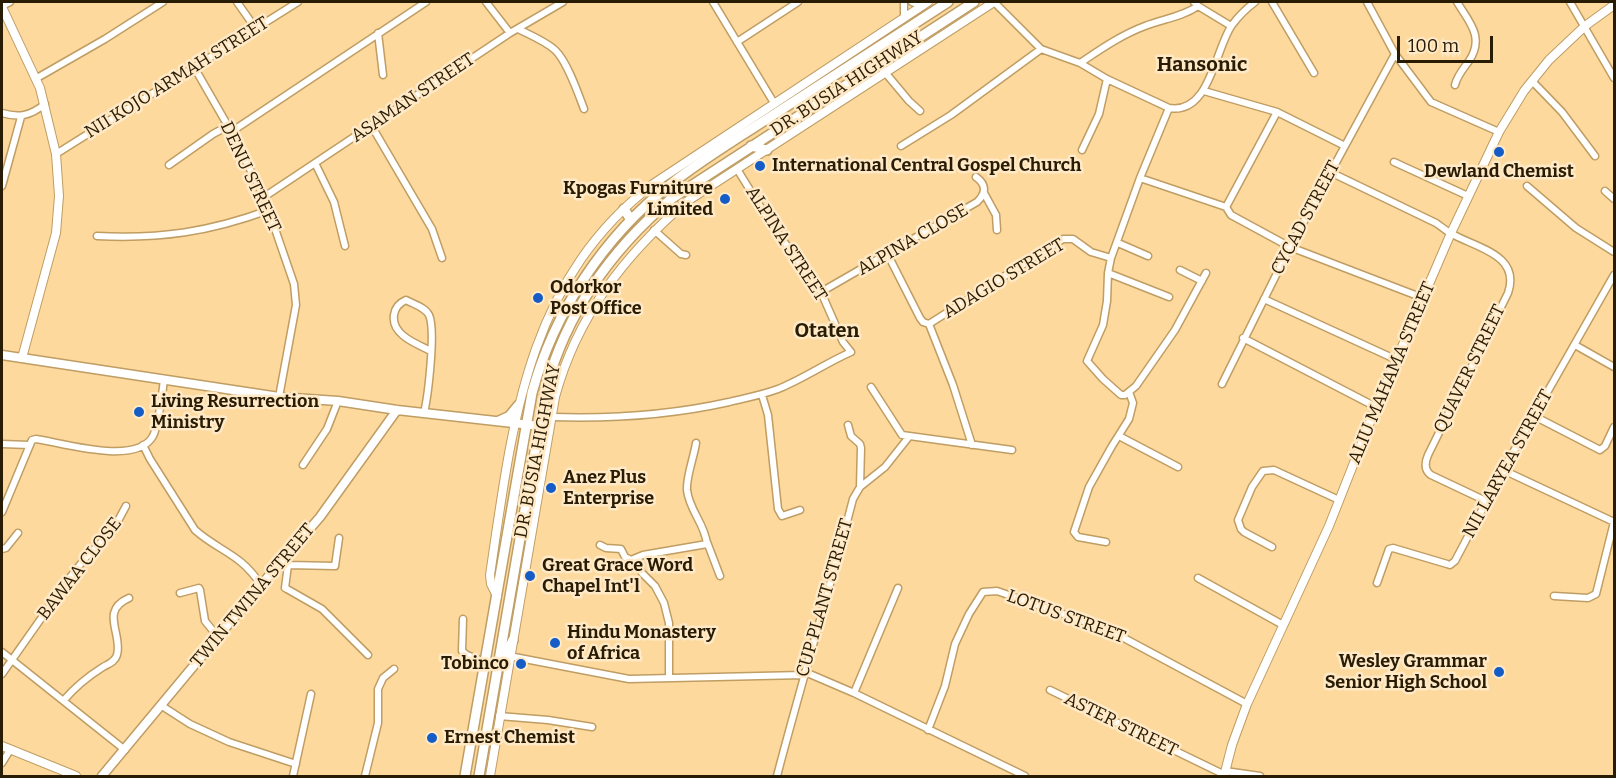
<!DOCTYPE html>
<style>
body{margin:0}
#map{position:relative;width:1616px;height:778px;overflow:hidden;background:#fdd99e;font-family:Bitter,serif}
canvas{display:block}
.frame{position:absolute;inset:0;border:3px solid #291c04;pointer-events:none}
.scale{position:absolute;left:1397px;top:36px;width:96px;height:27px;box-sizing:border-box;border:3px solid #291c04;border-top:0;padding-left:8px;font-size:18px;line-height:21px;white-space:nowrap;color:#291c04;-webkit-text-stroke:4px #ffe9c6;paint-order:stroke}
</style>
<div id="map">
<canvas width="1616" height="778"></canvas>
<div class="frame"></div>
<div class="scale">100 m</div>
</div>
<script>
const c = document.querySelector('canvas').getContext('2d');
c.lineJoin = 'round';
function strokePath(path, color, width, dash) {
  c.strokeStyle = color;
  c.lineWidth = width;
  c.lineCap = dash ? 'butt' : 'round';
  c.setLineDash(dash || []);
  c.stroke(path);
}
function write(font, color, halo, rows, align = 'center') {
  c.font = font + ' Bitter,serif';
  c.lineWidth = 5;
  c.setLineDash([]);
  c.textBaseline = 'middle';
  c.strokeStyle = halo;
  c.fillStyle = color;
  for (const [text, x, y, turn = 0] of rows) {
    c.save();
    c.translate(x, y);
    c.rotate((+turn || 0) * Math.PI / 180);
    c.textAlign = isNaN(turn) ? turn : align;
    if (halo) c.strokeText(text, 0, 0);
    c.fillText(text, 0, 0);
    c.restore();
  }
}
const minor = new Path2D(`
 M 237,2 L 256,29
 M 486,2 L 510,33
 M 713,2 L 774,103
 M 912,2 L 921,6
 M 994,2 L 1041,49 L 1080,63 L 1107,79 L 1169,108
 M 1194,2 L 1198,6 L 1231,26
 M 1272,2 L 1314,73
 M 1367,2 L 1395,54 L 1431,102 L 1499,132
 M 1570,2 L 1614,78
 M 2,6 L 10,2
 M 904,17 L 904,2
 M 518,29 C 530,35 545,41 555,50 C 567,61 578,93 584,109
 M 378,33 L 383,75
 M 737,42 L 798,2
 M 1080,63 C 1101,49 1121,35 1145,26 C 1163,19 1182,17 1198,6
 M 878,64 L 909,101 L 920,111
 M 194,67 L 228,126 L 264,197 L 294,284 L 296,305 L 279,397
 M 37,78 L 105,39 L 163,2
 M 1532,81 L 1562,112 L 1595,156
 M 1455,85 C 1457,76 1463,69 1469,61 C 1485,37 1469,22 1457,2
 M 1204,91 L 1277,112 L 1345,146
 M 2,113 C 19,118 30,116 45,104
 M 371,125 L 432,229 L 442,258
 M 231,132 L 426,2
 M 901,146 L 951,115 L 1041,49
 M 1082,150 L 1099,114 L 1107,79
 M 56,154 L 298,2
 M 1394,162 L 1468,196
 M 315,163 L 334,202 L 345,246
 M 169,165 L 213,134 L 228,126
 M 1330,172 L 1436,223 C 1442,227 1446,231 1452,234 C 1477,248 1521,255 1508,293 L 1428,455 C 1425,462 1424,470 1431,475 L 1486,501
 M 1140,178 L 1226,207 L 1231,215 L 1290,247 L 1423,298
 M 2,186 L 21,117
 M 1527,186 L 1576,228 L 1614,252
 M 1605,191 L 1614,199
 M 984,193 L 996,215 L 997,230
 M 264,197 L 510,33 L 563,2
 M 1226,207 L 1277,112
 M 654,230 L 681,254 L 686,255
 M 97,236 C 161,239 209,232 269,210
 M 1118,243 L 1148,256
 M 888,255 L 920,318 L 923,322 L 929,324 L 953,385 L 972,445
 M 1180,270 L 1202,281
 M 1108,273 L 1169,297
 M 1206,273 L 1175,330 L 1136,386 L 1125,395 L 1121,395 L 1103,379 L 1087,361 L 1103,325 L 1107,301 L 1108,273 L 1111,258 L 1140,178 L 1169,108 C 1210,115 1215,49 1232,25 C 1238,17 1247,8 1255,2
 M 821,292 L 977,202 C 986,193 987,185 976,177
 M 1264,299 L 1397,360
 M 929,324 L 1063,239 L 1073,239 L 1091,252 L 1111,258
 M 1243,338 L 1376,407
 M 1575,345 L 1614,367
 M 1222,384 L 1290,247 L 1395,54
 M 871,387 L 902,435 L 1012,450
 M 762,395 L 768,415 L 778,509 L 782,516 L 800,510
 M 424,413 C 428,396 436,330 429,315 C 425,307 413,304 406,300 C 399,303 395,307 394,315 C 391,335 417,344 431,351
 M 1534,416 L 1600,450 L 1605,446 L 1614,427
 M 551,417 C 611,419 671,415 729,402 C 745,398 762,395 778,389 C 803,379 826,363 851,352 L 843,342 L 821,292 L 771,224 L 737,169
 M 1119,436 L 1178,467
 M 2,444 L 29,445
 M 143,445 L 150,459 L 195,530 C 220,552 240,553 261,585
 M 303,465 L 327,429 L 338,401
 M 1503,470 L 1614,522
 M 860,487 L 885,467 L 908,438
 M 2,512 L 32,440 L 36,439 C 63,443 137,466 153,436 C 159,424 162,394 164,380
 M 707,542 L 720,576
 M 1106,542 L 1078,537 L 1074,532 L 1089,487 L 1112,446 L 1129,419 L 1133,403 L 1129,392
 M 600,545 L 606,548 L 621,549 L 625,557 L 637,563 L 642,573 L 655,586 L 664,603 L 669,623 L 669,678
 M 1272,547 L 1244,532 L 1241,529 L 1238,520 L 1252,487 L 1263,471 L 1274,470 L 1339,500
 M 2,549 L 6,548 L 18,533
 M 283,560 L 288,565 L 285,588 L 287,589 L 322,609 L 368,655
 M 631,560 L 643,555 L 707,544 C 705,524 689,510 687,490 C 686,477 694,457 696,443
 M 288,565 L 335,566 L 339,538
 M 1198,578 L 1283,625
 M 1377,583 L 1389,549 L 1393,548 L 1447,564 L 1450,565 L 1455,561 L 1503,470 L 1614,275
 M 180,593 L 199,588 L 200,590 L 205,621 L 218,637
 M 1554,596 L 1588,598 L 1596,594 L 1614,522
 M 463,619 L 462,651 L 467,655 L 485,662
 M 2,652 L 125,750
 M 509,656 L 629,679 L 803,675
 M 805,672 L 854,693 L 1025,776
 M 2,674 L 71,576 L 87,556 L 112,532 L 126,506
 M 1050,690 L 1225,775
 M 854,693 L 898,588
 M 64,700 C 76,686 87,677 103,667 C 108,664 115,662 117,655 C 123,634 99,611 129,598
 M 162,706 L 190,724 L 229,742 L 296,764
 M 499,716 L 548,720 L 592,727
 M 928,730 L 945,686 L 955,644 L 969,614 L 983,592 L 997,591 L 1109,630 L 1247,704
 M 2,763 L 10,750
 M 1225,771 L 1260,776
 M 293,776 L 311,694
 M 365,776 L 378,723 L 378,689 L 383,678 L 394,669
 M 777,776 C 801,684 829,592 853,499 L 860,487 L 861,448 L 860,444 L 851,436 L 848,425`);
const tertiary = new Path2D(`
 M 2,7 L 40,88 L 56,154 L 59,196 L 56,233 L 22,358
 M 497,596 L 491,584 L 490,575 C 512,428 525,282 653,184 L 928,2
 M 2,746 L 76,776
 M 490,776 L 555,397 C 577,316 624,256 686,202 L 994,2
 M 1224,776 L 1232,745 L 1247,704 L 1329,526 L 1376,407 L 1451,233 L 1499,132 L 1524,91 L 1549,60 L 1585,26 L 1614,5`);
const secondary = new Path2D(`
 M 2,355 L 279,397 L 338,401 L 397,410 L 540,426
 M 498,421 L 509,416 L 518,405
 M 102,776 L 261,585 L 320,517 L 397,410`);
const trunk = new Path2D(`
 M 751,146 L 767,150
 M 624,209 L 631,220
 M 499,667 L 513,640
 M 465,776 L 532,393 C 554,312 604,236 671,184 C 706,156 746,133 784,108 C 839,73 893,37 948,2
 M 479,776 L 546,388 C 567,311 611,250 671,199 L 974,2`);
strokePath(minor, '#bf9d63', 9);
strokePath(tertiary, '#bf9d63', 10);
strokePath(secondary, '#bf9d63', 11);
strokePath(trunk, '#bf9d63', 12);
strokePath(minor, '#fff', 6);
strokePath(tertiary, '#fff', 8);
strokePath(secondary, '#fff', 8);
strokePath(trunk, '#fff', 9);
for (const [x, y, r, color] of [
 [1499,152,6,"#155cc7"],
 [760,166,6,"#155cc7"],
 [725,199,6,"#155cc7"],
 [538,298,6,"#155cc7"],
 [139,412,6,"#155cc7"],
 [551,488,6,"#155cc7"],
 [530,576,6,"#155cc7"],
 [555,643,6,"#155cc7"],
 [521,664,6,"#155cc7"],
 [1499,672,6,"#155cc7"],
 [432,738,6,"#155cc7"]
]) {
  const dot = new Path2D();
  dot.arc(x, y, r, 0, 2 * Math.PI);
  c.fillStyle = color;
  c.fill(dot);
  strokePath(dot, '#ffe9c6', 2);
}
write('18px', '#291c04', '#ffe9c6', [
 ["NII KOJO ARMAH STREET",177,78,-32],
 ["DR. BUSIA HIGHWAY",847,84,-33],
 ["ASAMAN STREET",413,98,-34],
 ["DENU STREET",250,177,65],
 ["CYCAD STREET",1306,218,-62],
 ["ALPINA CLOSE",913,240,-30],
 ["ALPINA STREET",786,244,57],
 ["ADAGIO STREET",1004,279,-31],
 ["QUAVER STREET",1470,369,-64],
 ["ALIU MAHAMA STREET",1392,373,-67],
 ["DR. BUSIA HIGHWAY",538,451,-79],
 ["NII LARYEA STREET",1508,464,-61],
 ["BAWAA CLOSE",80,569,-52],
 ["TWIN TWINA STREET",253,596,-50],
 ["CUP PLANT STREET",825,598,-74],
 ["LOTUS STREET",1066,617,20],
 ["ASTER STREET",1121,725,26]
]);
write('bold 18px', '#291c04', '#ffe9c6', [
 ["International Central Gospel Church",772,166],
 ["Dewland Chemist",1499,172,"center"],
 ["Kpogas Furniture",713,189,"right"],
 ["Limited",713,210,"right"],
 ["Odorkor",550,288],
 ["Post Office",550,309],
 ["Living Resurrection",151,402],
 ["Ministry",151,423],
 ["Anez Plus",563,478],
 ["Enterprise",563,499],
 ["Great Grace Word",542,566],
 ["Chapel Int'l",542,587],
 ["Hindu Monastery",567,633],
 ["of Africa",567,654],
 ["Wesley Grammar",1487,662,"right"],
 ["Senior High School",1487,683,"right"],
 ["Tobinco",509,664,"right"],
 ["Ernest Chemist",444,738]
], 'left');
write('bold 20px', '#291c04', '#ffe9c6', [
 ["Hansonic",1202,65],
 ["Otaten",827,331]
]);
</script>
